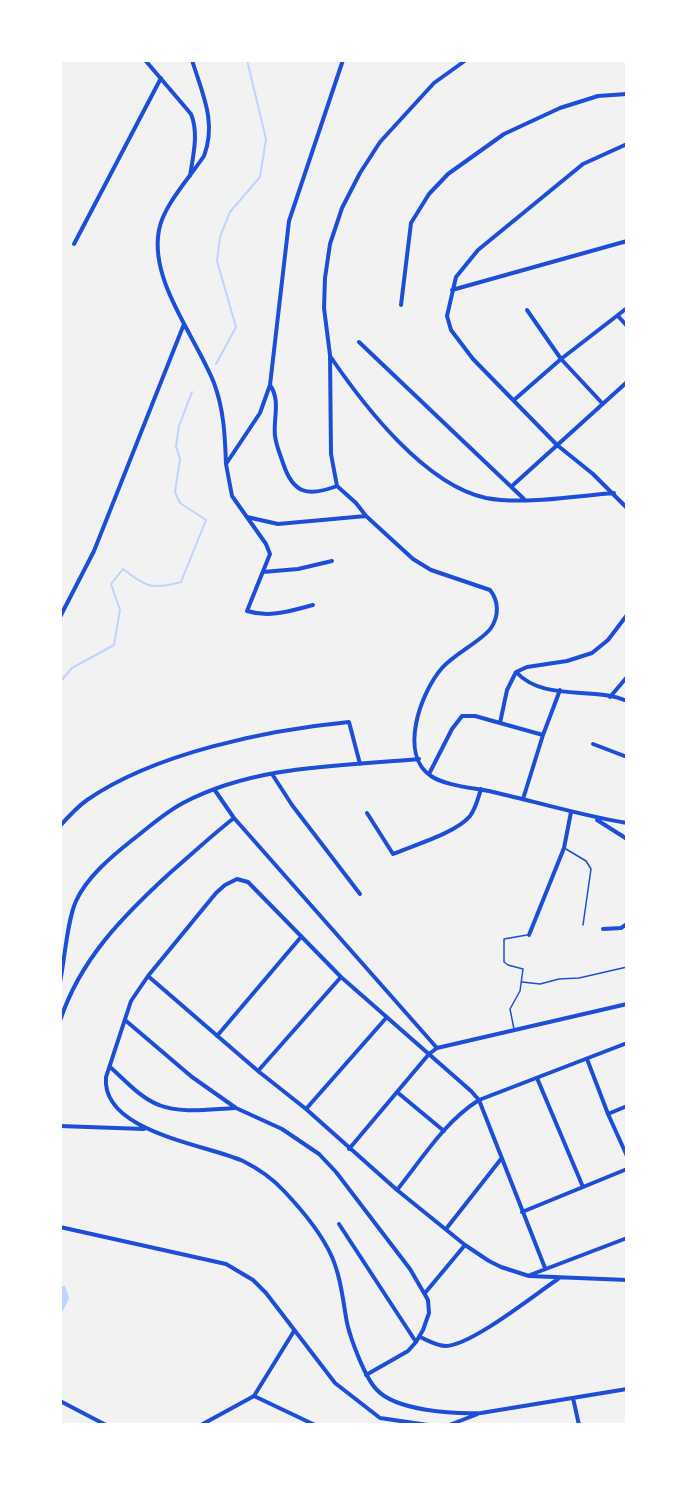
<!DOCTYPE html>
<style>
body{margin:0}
#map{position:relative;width:687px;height:1485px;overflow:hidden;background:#f2f2f2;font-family:"Golos Text",sans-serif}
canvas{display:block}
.frame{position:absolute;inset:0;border:62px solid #fff;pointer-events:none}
</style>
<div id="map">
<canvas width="687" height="1485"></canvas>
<div class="frame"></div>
</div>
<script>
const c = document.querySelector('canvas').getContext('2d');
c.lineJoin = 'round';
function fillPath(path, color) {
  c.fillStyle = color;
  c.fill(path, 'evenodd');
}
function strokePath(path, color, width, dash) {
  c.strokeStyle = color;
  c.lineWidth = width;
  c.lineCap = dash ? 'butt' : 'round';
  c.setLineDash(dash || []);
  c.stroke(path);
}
fillPath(new Path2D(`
 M 60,1286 L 65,1286 L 69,1298 L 63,1311 L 60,1312 Z`), '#bfd3fe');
strokePath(new Path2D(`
 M 216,364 L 236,327 L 217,261 L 220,237 L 230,212 L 260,177 L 266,139 L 247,60
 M 60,682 L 72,668 L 114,645 L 120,610 L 111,584 L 123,569 C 146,587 152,590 181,582 L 206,520 L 180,503 L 175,492 L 180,459 L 176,446 L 179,426 L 192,392`), '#bfd3fe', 2);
strokePath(new Path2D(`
 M 566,849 L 586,861 L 591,869 L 583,925
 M 522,982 L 540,984 L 559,979 L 579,978 L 627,967
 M 514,1029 L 510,1009 L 520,991 L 523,969 L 508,965 L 504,962 L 504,939 L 527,935`), '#1d4ed8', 1.5);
strokePath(new Path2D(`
 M 145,60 L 191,114 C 199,133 193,156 190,176
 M 192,60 C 202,93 217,122 204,156 C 190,177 163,206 159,230 C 149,281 196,337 214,383 C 224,410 225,436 226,464
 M 627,144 L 583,164 L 478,250 L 456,277 L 447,316 L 451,330 L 473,359 L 557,445 L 593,474 L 627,508
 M 74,244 L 161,78
 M 452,290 L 627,241
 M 401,305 L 411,223 L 429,194 L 448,174 L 504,134 L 560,108 L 598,96 L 627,94
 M 527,310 L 561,359 L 602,403
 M 618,316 L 627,326
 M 359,342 L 524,499
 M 330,356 C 364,406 425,485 486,498 C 523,505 575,496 614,493
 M 270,385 C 281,401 273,418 275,436 C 276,445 280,454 283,463 C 293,494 308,497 337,486
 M 514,400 L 561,359 L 627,308
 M 512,486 L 627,382
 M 366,516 L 356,503 L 337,486 L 331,454 L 330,355 L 324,308 L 325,278 L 330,244 L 342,208 L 360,173 L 380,142 L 434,83 L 466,60
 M 247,517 L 278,524 L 366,516 L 413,559 L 431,570 L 490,590 C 499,601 499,616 491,628 C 482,641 455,653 442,668 C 421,692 398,754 431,776 C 445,786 476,788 493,792 C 538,802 582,816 627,823
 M 263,572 L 298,569 L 332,561
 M 313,605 C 290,611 270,618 247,611 L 270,554 L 266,544 L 232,496 L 226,464 L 260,413 L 270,385 L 289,221 L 343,60
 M 60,617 L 94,551 L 184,324
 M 516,672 C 544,702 592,686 627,701
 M 610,697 L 627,677
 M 500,723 L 507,690 L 516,672 L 527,667 L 567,661 L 592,653 L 608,640 L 627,615
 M 593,744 L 627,757
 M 272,774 L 292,805 L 360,894
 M 429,774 L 452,729 L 462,716 L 475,716 L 543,735
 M 214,789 L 234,818 L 437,1048
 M 523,799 L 543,735 L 560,690
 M 367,813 L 393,854 C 414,845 456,833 470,816 C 476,808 478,798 481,789
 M 597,820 L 627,839
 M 60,826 C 68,817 77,807 87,800 C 155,753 267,730 349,722 L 360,764
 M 603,929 L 621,928 L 627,924
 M 529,935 L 564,848 L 571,812
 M 148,976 L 258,1071 L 306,1109 L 397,1190 L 465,1245 L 489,1261 L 501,1267 L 529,1276 L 627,1280
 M 60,982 C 65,958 67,921 76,901 C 87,877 111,857 131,841 C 148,828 164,813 183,803 C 255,765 340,766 419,759
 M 125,1020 L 192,1077 L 236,1108 L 282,1129 L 319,1154 L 336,1172 L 410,1269 L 428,1300 L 429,1313 L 423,1330 L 416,1342 L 408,1351 L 366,1375
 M 60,1021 C 80,959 124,915 171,872 C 192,854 212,835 234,818
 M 217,1036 L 301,937
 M 627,1043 L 479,1100 L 471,1091 L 341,977 L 248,882 L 237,879 L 225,885 L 216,893 L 148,976 L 131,1001 L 106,1077 C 101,1132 205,1144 243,1161 C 257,1168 273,1179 284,1191 C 302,1210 321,1232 332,1257 C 341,1278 343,1301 347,1323 C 351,1340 365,1378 377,1390 C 397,1411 453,1414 481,1413 L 627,1389
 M 587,1059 L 608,1114 L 627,1156
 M 110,1067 C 124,1079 140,1098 159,1105 C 181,1114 211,1109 235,1108
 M 258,1071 L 341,977
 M 537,1078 L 583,1187
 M 397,1092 L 444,1131
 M 306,1109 L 387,1017
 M 608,1114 L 627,1106
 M 60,1126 L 144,1129
 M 349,1149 L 429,1054 L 437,1048 L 627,1004
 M 397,1190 C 422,1159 445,1121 479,1100 L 545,1268
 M 522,1212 L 627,1169
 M 339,1224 L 416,1342
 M 60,1227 L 226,1264 L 253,1280 L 266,1293 L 335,1383 L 380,1418 L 428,1425
 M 446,1229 L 501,1159
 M 530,1275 L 627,1238
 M 425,1293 L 465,1245
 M 420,1337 C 429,1341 437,1346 446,1346 C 472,1345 534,1295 558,1279
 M 254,1396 L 315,1425
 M 573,1398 L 579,1425
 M 60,1401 L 106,1425
 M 201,1425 L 254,1396 L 294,1331
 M 449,1425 L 478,1414`), '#1d4ed8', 4);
</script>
